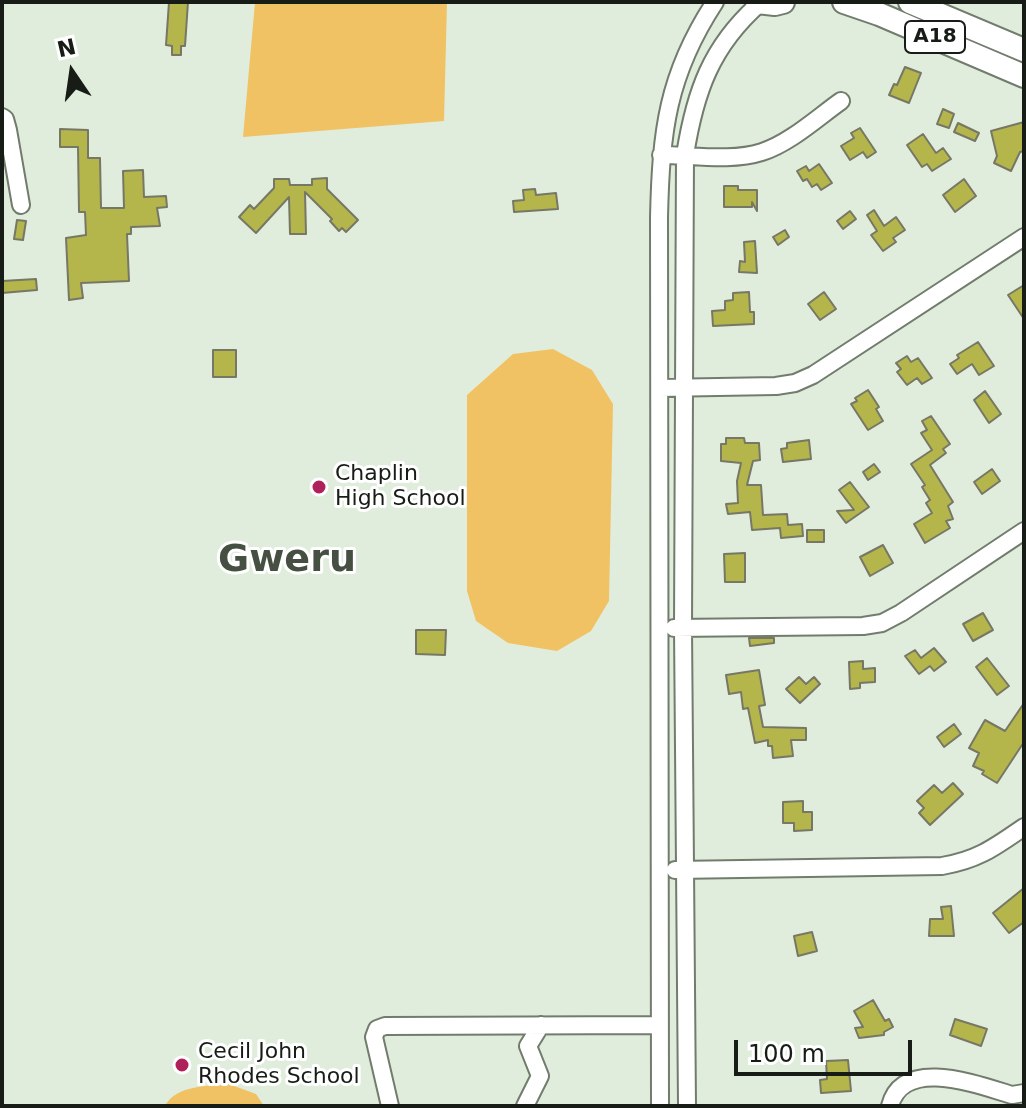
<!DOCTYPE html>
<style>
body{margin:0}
#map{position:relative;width:1026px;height:1108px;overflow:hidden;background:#e1eddc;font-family:"DejaVu Sans",sans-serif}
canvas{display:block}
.frame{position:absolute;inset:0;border:4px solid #171c16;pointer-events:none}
.north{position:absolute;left:32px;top:32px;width:80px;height:80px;-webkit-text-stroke:6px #fff;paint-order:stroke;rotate:347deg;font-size:22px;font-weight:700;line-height:32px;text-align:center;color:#171c16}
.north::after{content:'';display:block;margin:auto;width:28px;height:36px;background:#171c16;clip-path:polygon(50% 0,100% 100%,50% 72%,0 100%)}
.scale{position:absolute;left:734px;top:1040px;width:178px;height:36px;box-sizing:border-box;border:4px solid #171c16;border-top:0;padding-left:10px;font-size:24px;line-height:28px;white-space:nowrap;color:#171c16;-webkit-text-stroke:6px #fff;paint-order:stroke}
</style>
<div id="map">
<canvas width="1026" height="1108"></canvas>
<div class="frame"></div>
<div class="north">N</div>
<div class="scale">100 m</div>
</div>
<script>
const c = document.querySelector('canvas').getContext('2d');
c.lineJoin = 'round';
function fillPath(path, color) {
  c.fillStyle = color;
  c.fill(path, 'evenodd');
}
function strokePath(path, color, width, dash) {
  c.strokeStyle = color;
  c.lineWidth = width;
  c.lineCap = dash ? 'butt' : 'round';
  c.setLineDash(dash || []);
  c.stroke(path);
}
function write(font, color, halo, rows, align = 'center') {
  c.font = font + ' "DejaVu Sans",sans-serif';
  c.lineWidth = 6;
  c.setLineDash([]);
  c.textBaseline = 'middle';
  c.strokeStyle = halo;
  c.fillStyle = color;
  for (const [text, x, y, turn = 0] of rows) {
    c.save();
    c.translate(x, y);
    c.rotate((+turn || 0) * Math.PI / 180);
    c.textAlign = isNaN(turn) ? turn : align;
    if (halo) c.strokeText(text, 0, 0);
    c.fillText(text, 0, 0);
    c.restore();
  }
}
fillPath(new Path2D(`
 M 255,2 L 447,2 L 444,121 L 243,137 Z
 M 553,349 L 592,370 L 613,404 L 609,601 L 591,631 L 557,651 L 508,643 L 476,621 L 467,591 L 467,395 L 513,354 Z
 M 229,1084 L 256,1094 L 264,1106 L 165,1106 C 176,1085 208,1086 229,1084 Z`), '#f0c264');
const building = new Path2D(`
 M 169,2 L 188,2 L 185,46 L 181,46 L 181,55 L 172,55 L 172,46 L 166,45 Z
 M 905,67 L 921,73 L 909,103 L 889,95 L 894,84 L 897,85 Z
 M 943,109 L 954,114 L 949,128 L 937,124 Z
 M 1024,122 L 1024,151 L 1020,152 L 1011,171 L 994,163 L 997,156 L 991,131 Z
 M 958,123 L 979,133 L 975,141 L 954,132 Z
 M 860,128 L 876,152 L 867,158 L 863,152 L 850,160 L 841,146 L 854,138 L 851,133 Z
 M 60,129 L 88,130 L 88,158 L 100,158 L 101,208 L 124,208 L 123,171 L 143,170 L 144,197 L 166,196 L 167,207 L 157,208 L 160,226 L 131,227 L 131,234 L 127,234 L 129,281 L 81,283 L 83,298 L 69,300 L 66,238 L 86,235 L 85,212 L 79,212 L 78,147 L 60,147 Z
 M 923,134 L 936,153 L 943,148 L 951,159 L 932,171 L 927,164 L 922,167 L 907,145 Z
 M 819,164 L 832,183 L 821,190 L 817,184 L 812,187 L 807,179 L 803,181 L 797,171 L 806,166 L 809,171 Z
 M 327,178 L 327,189 L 358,220 L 346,232 L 342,228 L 339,231 L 330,221 L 332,219 L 305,192 L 306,234 L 290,234 L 289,197 L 256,233 L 239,217 L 250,205 L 254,209 L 274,188 L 274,179 L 289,179 L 290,185 L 312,185 L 312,179 Z
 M 964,179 L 976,196 L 955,212 L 943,195 Z
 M 724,186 L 738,186 L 738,190 L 757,190 L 757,211 L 752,202 L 752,207 L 724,207 Z
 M 535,189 L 536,195 L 556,193 L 558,209 L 514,212 L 513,201 L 524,200 L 523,190 Z
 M 874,210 L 884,226 L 896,217 L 905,230 L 893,238 L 896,242 L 883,251 L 871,235 L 877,231 L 867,215 Z
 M 850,211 L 856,219 L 843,229 L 837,221 Z
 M 17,220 L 26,221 L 23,240 L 14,239 Z
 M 785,230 L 789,237 L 778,245 L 773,237 Z
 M 755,241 L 757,273 L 739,272 L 740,261 L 745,262 L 744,242 Z
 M 36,279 L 37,290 L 2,293 L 2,281 Z
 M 1024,285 L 1024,319 L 1008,295 Z
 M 749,292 L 750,312 L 754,312 L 754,324 L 713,326 L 712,311 L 725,310 L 725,301 L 733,300 L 733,293 Z
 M 824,292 L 836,309 L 820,320 L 808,304 Z
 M 978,342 L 994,366 L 979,375 L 972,364 L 957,374 L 950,364 L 959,358 L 957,355 Z
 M 213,350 L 236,350 L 236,377 L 213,377 Z
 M 907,356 L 911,362 L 918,358 L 932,378 L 922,384 L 917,378 L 907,385 L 897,372 L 901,369 L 896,363 Z
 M 868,390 L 879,407 L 876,409 L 883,421 L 868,430 L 851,404 L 857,401 L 855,398 Z
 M 985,391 L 1001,414 L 989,423 L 974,400 Z
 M 931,416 L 950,444 L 943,449 L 946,453 L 930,465 L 953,502 L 948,506 L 953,519 L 946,521 L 950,528 L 925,543 L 914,524 L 932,513 L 926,503 L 930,500 L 922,487 L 925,485 L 911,464 L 932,450 L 921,433 L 927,430 L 922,421 Z
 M 726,438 L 744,438 L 745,443 L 759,443 L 760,460 L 753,461 L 747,485 L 761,485 L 763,515 L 787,514 L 788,525 L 802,524 L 803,536 L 781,538 L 780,528 L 752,530 L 750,512 L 728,514 L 726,504 L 738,503 L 737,481 L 741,463 L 721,461 L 721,444 L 726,444 Z
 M 809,440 L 811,459 L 783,462 L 781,449 L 787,448 L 787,443 Z
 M 874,464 L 880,472 L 868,480 L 863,472 Z
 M 992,469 L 1000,481 L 982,494 L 974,482 Z
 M 850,482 L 869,507 L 846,523 L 837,511 L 854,510 L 839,490 Z
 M 807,530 L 824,530 L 824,542 L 807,542 Z
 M 883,545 L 893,563 L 870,576 L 860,557 Z
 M 745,553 L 745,582 L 725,582 L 724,554 Z
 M 983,613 L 993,630 L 973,641 L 963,624 Z
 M 416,630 L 446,630 L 445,655 L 416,654 Z
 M 749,638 L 774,638 L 774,643 L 750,646 Z
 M 934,648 L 946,662 L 934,671 L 930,666 L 919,674 L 905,656 L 915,650 L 921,658 Z
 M 987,658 L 1009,686 L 997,695 L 976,667 Z
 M 863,661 L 863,669 L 875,668 L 875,682 L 860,683 L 860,688 L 850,689 L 849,662 Z
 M 759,670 L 765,705 L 759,706 L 763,727 L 806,728 L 806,740 L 791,740 L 793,756 L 773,758 L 772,746 L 768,746 L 768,740 L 755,743 L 748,708 L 743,709 L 741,692 L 729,694 L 726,675 Z
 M 799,677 L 806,684 L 814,677 L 820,684 L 800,703 L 786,689 Z
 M 1024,703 L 1024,742 L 997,783 L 982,774 L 984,771 L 973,766 L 979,753 L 969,748 L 985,720 L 1005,731 Z
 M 954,724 L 961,734 L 944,747 L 937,737 Z
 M 953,783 L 963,794 L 930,825 L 919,813 L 924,808 L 917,801 L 934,785 L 942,793 Z
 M 803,801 L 803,812 L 812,812 L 812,830 L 794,831 L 794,823 L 783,823 L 783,802 Z
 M 1024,888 L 1024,922 L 1009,933 L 993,913 Z
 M 951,906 L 954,936 L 929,936 L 930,919 L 943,919 L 941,907 Z
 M 812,932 L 817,951 L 798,956 L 794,936 Z
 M 873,1000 L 885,1021 L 889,1019 L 893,1027 L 884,1032 L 884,1035 L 859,1038 L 855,1028 L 863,1027 L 854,1011 Z
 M 955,1019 L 987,1029 L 981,1046 L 950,1035 Z
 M 848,1060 L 851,1091 L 821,1093 L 820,1080 L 827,1079 L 826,1061 Z`);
fillPath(building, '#b4b64c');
strokePath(building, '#767765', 2);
const minor = new Path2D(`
 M 2,117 L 5,119 L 8,130 L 21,205
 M 661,155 C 692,155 731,162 762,152 C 790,143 817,118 841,101
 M 660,388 L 776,386 L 795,383 L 813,375 L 1024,237
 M 674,628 L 863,626 L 882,623 L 901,613 L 1024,531
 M 675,870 L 942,866 C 978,860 995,847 1024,827
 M 390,1106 L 374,1037 L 377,1029 L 385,1026 L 660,1025
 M 525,1106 L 540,1076 L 528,1046 L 541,1025
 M 660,1106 L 659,217 C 661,132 667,75 715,2
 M 687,1106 L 683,628 L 685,155 C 695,92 711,46 760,3
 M 890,1106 C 903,1056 978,1085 1012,1095 L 1024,1093`);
const highway = new Path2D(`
 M 757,2 L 775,4 L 783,2
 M 844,2 L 879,14 L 1024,76
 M 910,2 L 1024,50`);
strokePath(minor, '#717c6d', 20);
strokePath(highway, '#717c6d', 26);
strokePath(minor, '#fff', 16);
strokePath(highway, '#fff', 22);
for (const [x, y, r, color] of [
 [319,487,8,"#af215a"],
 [182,1065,8,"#af215a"]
]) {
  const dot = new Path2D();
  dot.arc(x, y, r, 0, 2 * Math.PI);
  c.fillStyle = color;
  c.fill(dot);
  strokePath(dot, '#fff', 3);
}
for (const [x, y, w] of [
 [935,37,60]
]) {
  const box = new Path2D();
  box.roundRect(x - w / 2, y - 16, w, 32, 6);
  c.fillStyle = '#fff';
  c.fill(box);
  strokePath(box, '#171c16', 2);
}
write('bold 20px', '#171c16', null, [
 ["A18",935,37]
]);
write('22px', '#171c16', '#fff', [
 ["Chaplin",335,474],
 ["High School",335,499],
 ["Cecil John",198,1052],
 ["Rhodes School",198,1077]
], 'left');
write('bold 38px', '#465042', '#fff', [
 ["Gweru",287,561]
]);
</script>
